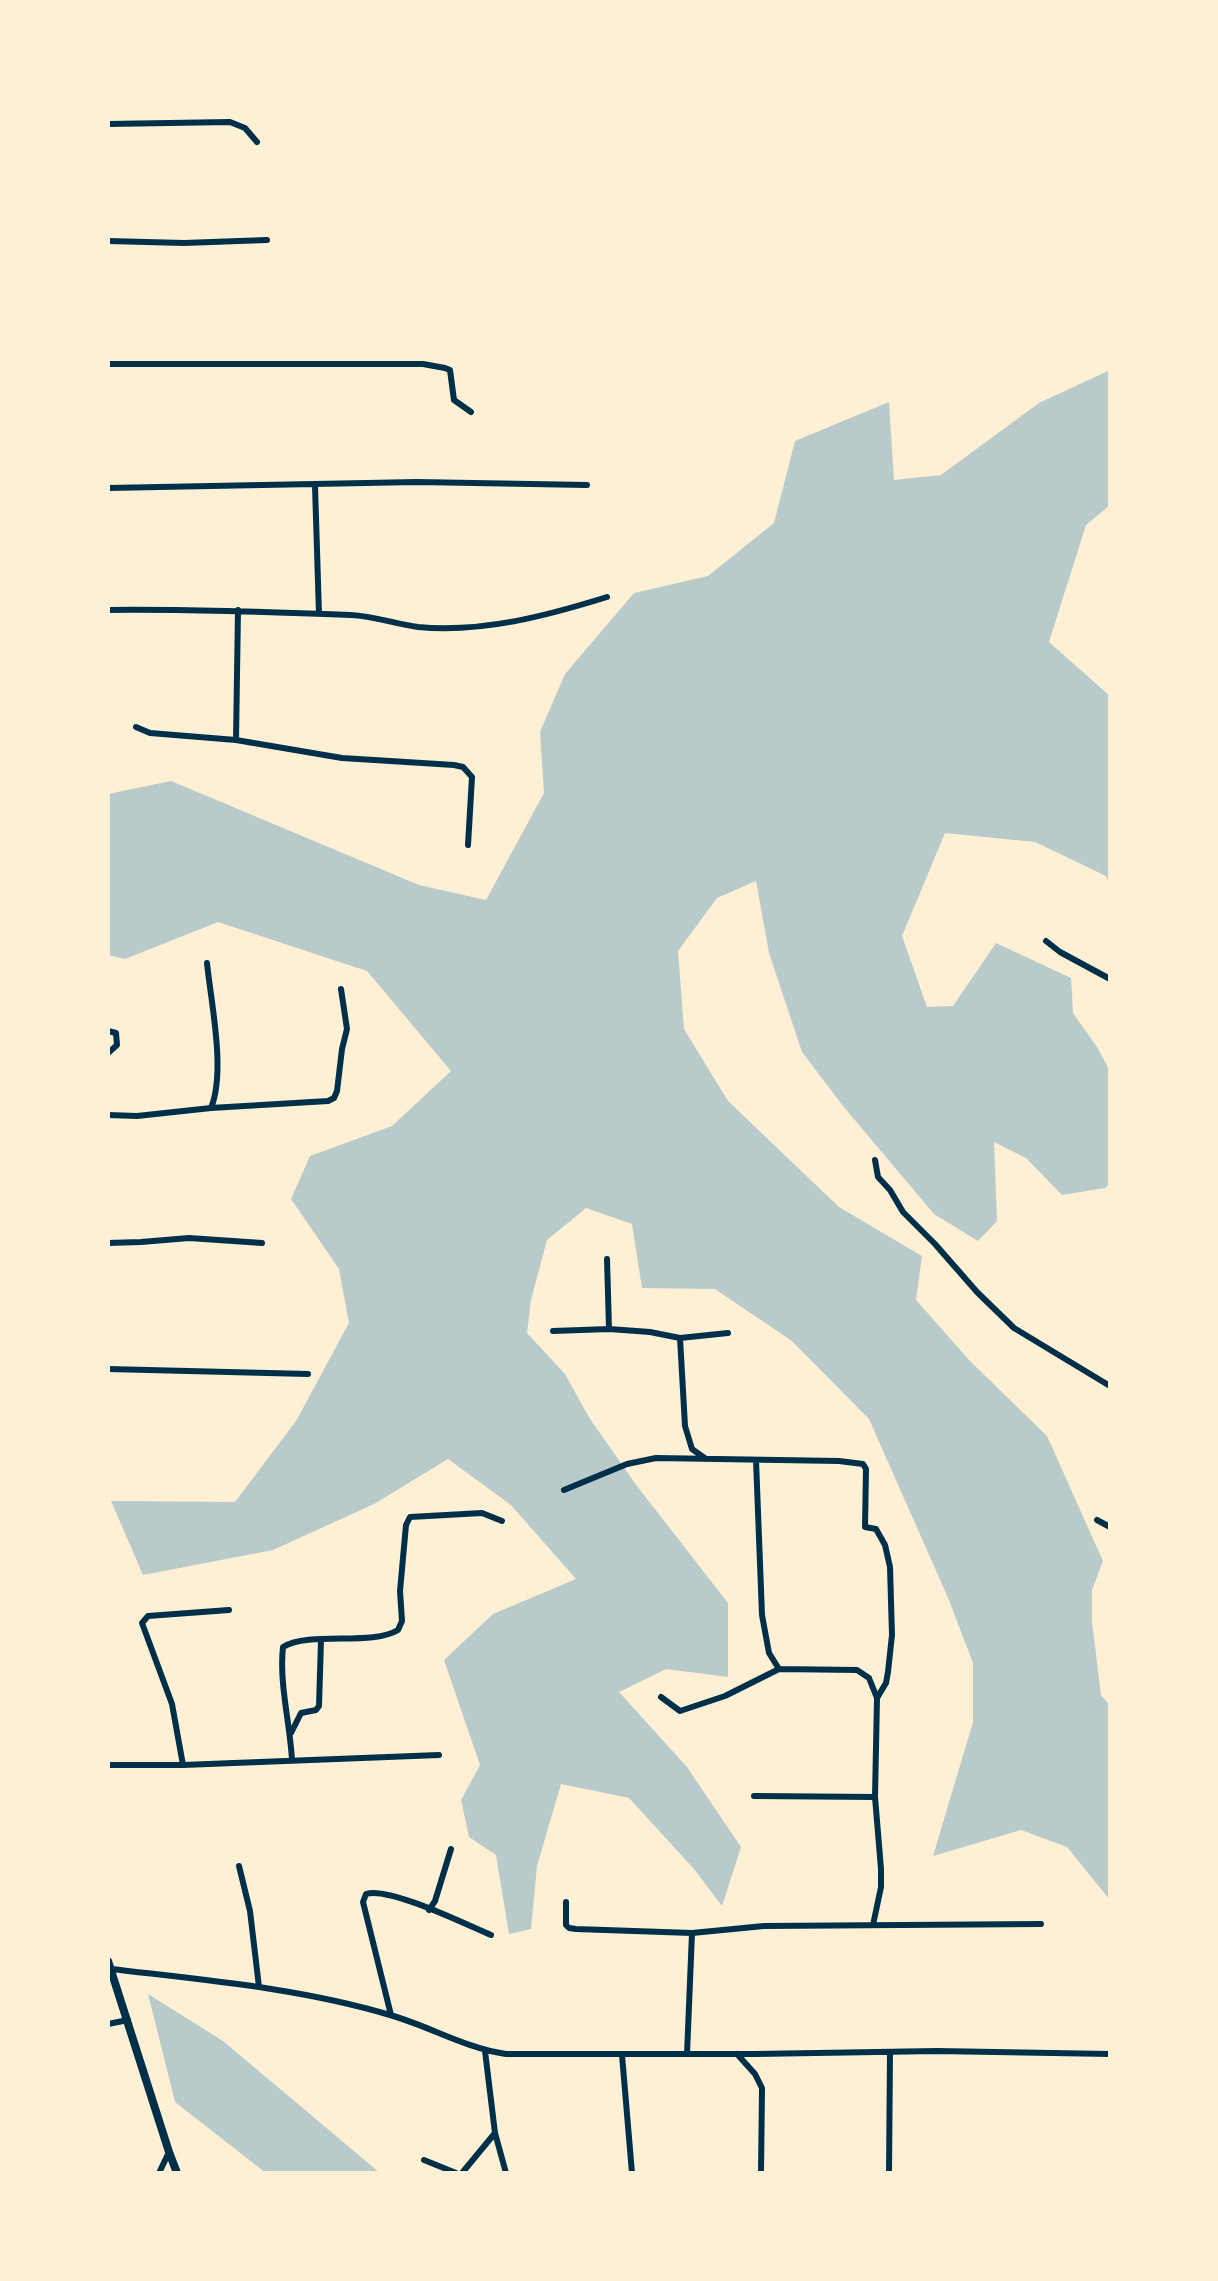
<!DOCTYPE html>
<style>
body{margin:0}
#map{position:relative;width:1218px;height:2281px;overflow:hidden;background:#fdf0d5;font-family:"Fira Sans",sans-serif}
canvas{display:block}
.frame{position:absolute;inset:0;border:110px solid #fdf0d5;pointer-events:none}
</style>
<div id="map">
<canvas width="1218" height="2281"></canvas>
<div class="frame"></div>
</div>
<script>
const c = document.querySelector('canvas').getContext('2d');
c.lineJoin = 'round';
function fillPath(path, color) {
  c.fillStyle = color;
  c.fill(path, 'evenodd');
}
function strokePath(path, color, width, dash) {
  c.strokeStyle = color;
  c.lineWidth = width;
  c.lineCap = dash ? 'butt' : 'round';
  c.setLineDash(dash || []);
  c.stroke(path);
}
fillPath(new Path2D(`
 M 1110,370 L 1110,505 L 1086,525 L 1049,642 L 1110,696 L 1110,885 L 1106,876 L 1035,842 L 945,833 L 902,936 L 927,1007 L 953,1006 L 996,943 L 1071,978 L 1073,1013 L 1097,1047 L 1110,1071 L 1110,1183 L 1105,1188 L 1062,1195 L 1026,1158 L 994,1142 L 997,1221 L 978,1241 L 934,1214 L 843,1106 L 802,1052 L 769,953 L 756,881 L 717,898 L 678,951 L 684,1029 L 728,1101 L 839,1207 L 922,1256 L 916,1300 L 970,1361 L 1047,1436 L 1103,1561 L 1092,1590 L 1092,1622 L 1101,1695 L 1110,1706 L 1110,1900 L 1067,1847 L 1021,1830 L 933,1856 L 973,1722 L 973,1663 L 949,1600 L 869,1419 L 792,1341 L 715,1289 L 642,1288 L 632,1224 L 586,1208 L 547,1240 L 531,1300 L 527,1333 L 565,1374 L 590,1419 L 637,1486 L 728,1603 L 728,1677 L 666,1669 L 619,1692 L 687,1767 L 741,1847 L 722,1906 L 694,1869 L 629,1798 L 561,1784 L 537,1866 L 531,1929 L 509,1934 L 496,1855 L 469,1837 L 461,1800 L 480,1765 L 444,1660 L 493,1614 L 576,1579 L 511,1505 L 448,1459 L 374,1504 L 273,1550 L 143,1575 L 111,1501 L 235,1502 L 296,1421 L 349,1323 L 339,1269 L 291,1199 L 310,1156 L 392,1126 L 451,1071 L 367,971 L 218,922 L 125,959 L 108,955 L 108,794 L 171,781 L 419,885 L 486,900 L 544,793 L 540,732 L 565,674 L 634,593 L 708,576 L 774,523 L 795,441 L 889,402 L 894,480 L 941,475 L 1039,403 Z
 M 148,1994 L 223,2041 L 380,2173 L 266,2173 L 175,2102 Z`), '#b9caca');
strokePath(new Path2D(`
 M 108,124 L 230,122 L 245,128 L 257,142
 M 108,241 L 184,243 L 267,240
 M 108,364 L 423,364 L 445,368 L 450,370 L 454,400 L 471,412
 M 315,486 L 319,614
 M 108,488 L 417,482 L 587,485
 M 108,610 C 189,609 270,612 351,615 C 374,616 395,624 418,627 C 482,633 546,616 607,597
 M 136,727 L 150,733 L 236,740 L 342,758 L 454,765 L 463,767 L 472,777 L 468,845
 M 236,740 L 238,610
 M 1046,941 L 1060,952 L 1110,979
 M 207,963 C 211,1003 226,1071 211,1108
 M 108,1031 L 116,1033 L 117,1045 L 108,1053
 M 108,1115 L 137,1116 L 211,1108 L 328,1101 L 334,1098 L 337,1091 L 342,1049 L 347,1029 L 341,989
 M 875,1160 L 878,1177 L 890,1190 L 903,1212 L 935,1244 L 977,1292 L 1014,1328 L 1110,1386
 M 108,1243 L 141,1242 L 189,1238 L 262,1243
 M 607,1259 L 609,1329
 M 553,1331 L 609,1329 L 650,1332 L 680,1338 L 728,1333
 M 680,1338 L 685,1426 L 692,1449 L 706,1459
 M 108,1369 L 308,1374
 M 756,1460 L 762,1615 L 769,1653 L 779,1669
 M 564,1490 L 627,1464 L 656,1458 L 839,1461 L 863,1464 L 866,1469 L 865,1527 L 876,1529 L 885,1545 L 890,1567 L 892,1635 L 888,1672 L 886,1683 L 877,1698 L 875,1797 L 881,1869 L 881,1887 L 873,1925
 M 1097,1520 L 1110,1527
 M 661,1697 L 680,1711 L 725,1696 L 779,1669 L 857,1670 L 869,1678 L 877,1698
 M 291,1733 L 301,1713 L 316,1710 L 319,1706 L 321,1640
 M 292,1760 C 290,1723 279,1684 283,1647 C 310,1631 372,1646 398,1630 L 402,1621 L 400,1591 L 406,1525 L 410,1517 L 482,1513 L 502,1521
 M 108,1765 L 183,1765 L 439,1755
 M 183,1765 L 172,1704 L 142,1623 L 148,1616 L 229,1610
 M 754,1796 L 875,1797
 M 239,1866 L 250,1911 L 259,1987
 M 566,1902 L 566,1925 L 569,1928 L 576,1929 L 692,1933 L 764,1926 L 1041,1924
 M 429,1910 L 435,1901 L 451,1849
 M 111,1969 C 204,1980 299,1988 390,2015 C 429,2026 465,2048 506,2054 L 755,2054 L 937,2051 L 1110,2054
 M 391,2015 L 363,1902 L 366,1894 C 388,1886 467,1925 491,1935
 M 108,2024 L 128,2020
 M 485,2051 L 495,2133 L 506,2173
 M 687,2054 L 692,1933
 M 737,2054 L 755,2074 L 762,2088 L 761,2173
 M 622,2055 L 632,2173
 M 424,2160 L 456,2173
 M 159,2173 L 169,2152
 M 462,2173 L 495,2133
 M 889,2173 L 890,2052`), '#003049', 6);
strokePath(new Path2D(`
 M 108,1961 L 169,2152 L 177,2173`), '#003049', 8);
</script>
